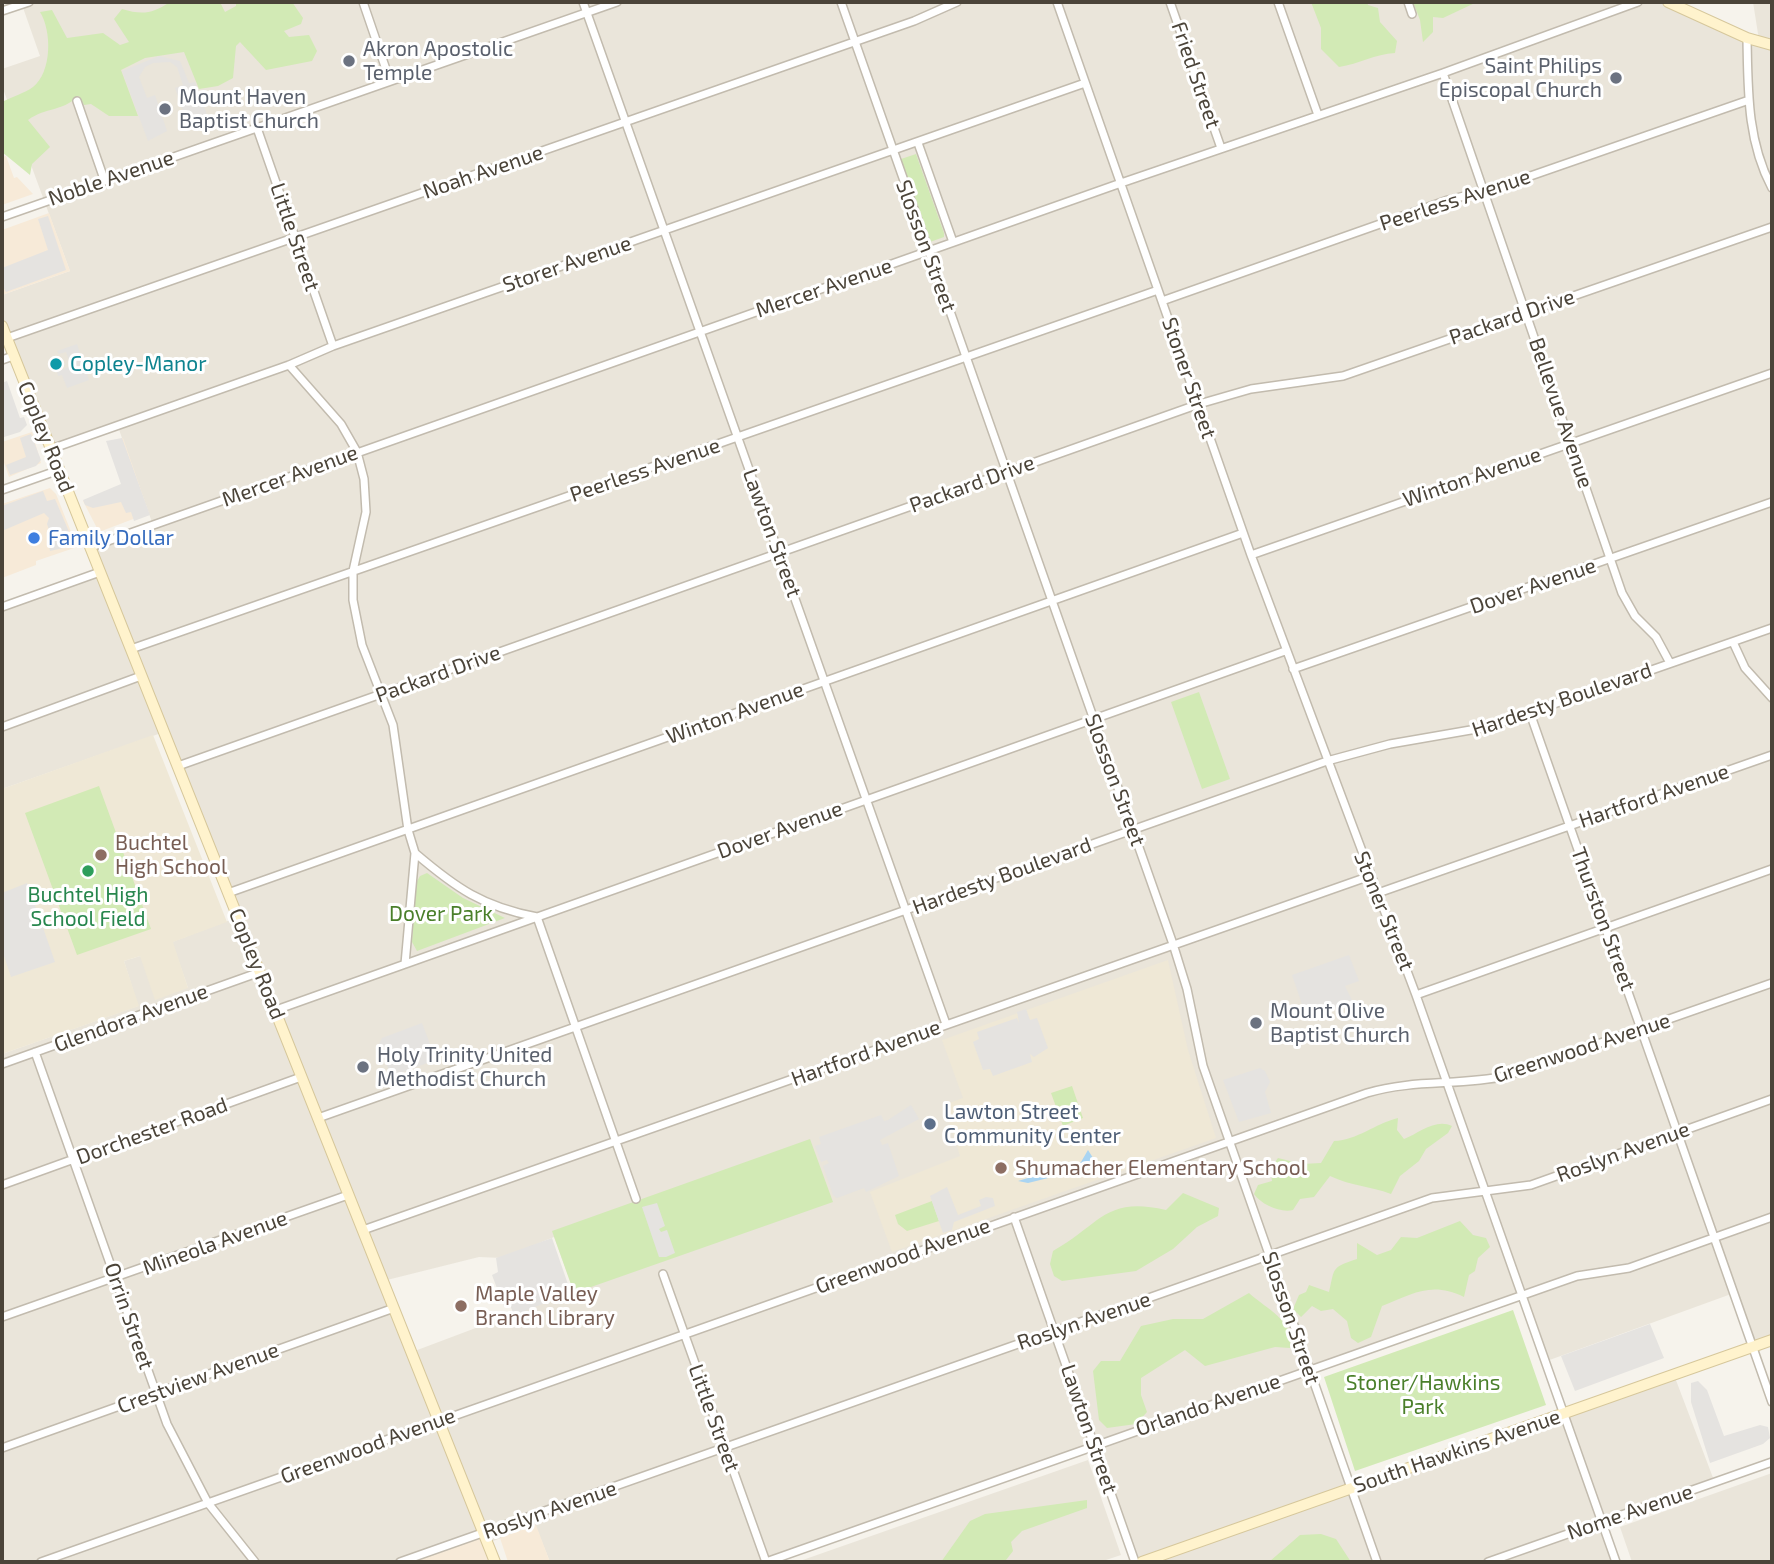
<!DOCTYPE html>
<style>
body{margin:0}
#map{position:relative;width:1774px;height:1564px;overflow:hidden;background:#f6f3ec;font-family:"Exo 2",sans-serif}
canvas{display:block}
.frame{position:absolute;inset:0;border:4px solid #4b4439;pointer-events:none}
</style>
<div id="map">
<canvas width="1774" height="1564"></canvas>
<div class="frame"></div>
</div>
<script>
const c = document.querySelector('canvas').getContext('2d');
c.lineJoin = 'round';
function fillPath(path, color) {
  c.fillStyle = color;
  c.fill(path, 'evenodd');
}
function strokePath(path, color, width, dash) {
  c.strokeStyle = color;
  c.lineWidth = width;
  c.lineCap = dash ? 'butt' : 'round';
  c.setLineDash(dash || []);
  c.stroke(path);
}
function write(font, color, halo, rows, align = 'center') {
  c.font = font + ' "Exo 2",sans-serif';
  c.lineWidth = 6;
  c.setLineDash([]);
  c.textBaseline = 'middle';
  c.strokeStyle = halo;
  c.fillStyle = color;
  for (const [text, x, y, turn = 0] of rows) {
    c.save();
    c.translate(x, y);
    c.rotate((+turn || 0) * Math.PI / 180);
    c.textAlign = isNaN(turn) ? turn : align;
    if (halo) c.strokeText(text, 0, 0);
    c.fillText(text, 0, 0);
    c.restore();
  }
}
fillPath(new Path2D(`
 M 21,2 L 1668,2 L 1759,40 L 1753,2 L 1772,2 L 1772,1340 L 1753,1347 L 1734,1293 L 1544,1362 L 1520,1296 L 1310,1370 L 1352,1488 L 1674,1375 L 1715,1483 L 1601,1522 L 1616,1562 L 1135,1562 L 1095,1447 L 766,1562 L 550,1562 L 535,1525 L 488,1543 L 409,1562 L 2,1562 L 2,1054 L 138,1006 L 124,961 L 140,956 L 188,988 L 172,942 L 238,917 L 164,732 L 2,789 L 2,607 L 99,572 L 91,547 L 153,525 L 117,424 L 51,449 L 2,326 L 2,295 L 70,271 L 2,86 L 2,69 L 40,56 ZM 554,1237 L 574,1291 L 412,1352 L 383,1281 L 479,1257 L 502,1258 Z
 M 1088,1460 L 1121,1555 L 1100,1562 L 797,1562 Z
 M 1772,1473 L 1772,1562 L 1632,1562 L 1620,1527 Z`), '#eae5da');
fillPath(new Path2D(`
 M 6,156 L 14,178 L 17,177 L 33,194 L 2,205 L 2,157 Z
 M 49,213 L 70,271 L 2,295 L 2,230 Z
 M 32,432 L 41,463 L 9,477 L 2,457 L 2,442 Z
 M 123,438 L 149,513 L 99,532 L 83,501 L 122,484 L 108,442 Z
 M 50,488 L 56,494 L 77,547 L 36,561 L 36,565 L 2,578 L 2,504 Z
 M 536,1525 L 550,1562 L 508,1562 L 500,1538 Z
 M 484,1533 L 495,1562 L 409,1562 Z`), '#f7ead8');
fillPath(new Path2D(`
 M 153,735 L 227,922 L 173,942 L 188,988 L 155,1000 L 140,956 L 124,961 L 139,1006 L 2,1054 L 2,789 Z
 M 1168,960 L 1188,1050 L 1216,1138 L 892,1252 L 870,1192 L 960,1156 L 944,1105 L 963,1098 L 942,1040 Z`), '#efe8d6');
fillPath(new Path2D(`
 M 170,2 L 220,2 L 225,12 L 236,6 L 236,2 L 292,2 L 303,18 L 301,24 L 284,31 L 289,37 L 309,35 L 317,51 L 312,61 L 266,70 L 240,42 L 236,46 L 233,78 L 218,86 L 199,89 L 184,52 L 145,58 L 121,70 L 138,116 L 109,116 L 91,104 L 84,105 L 79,96 C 59,113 48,106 28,120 L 50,147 L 32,164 L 30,175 L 2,152 L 2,102 C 11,97 25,93 33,87 C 52,72 52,31 40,12 L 52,10 L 67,38 L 103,33 L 120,45 L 129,42 L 114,19 L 122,9 C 142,15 152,14 170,2 Z
 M 1311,2 L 1367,2 L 1368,5 L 1378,8 L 1380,22 L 1397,41 L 1395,53 C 1375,54 1359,64 1339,67 L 1321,49 L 1321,28 Z
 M 1413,2 L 1477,2 L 1443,18 L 1433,17 L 1433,32 L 1423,42 L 1420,20 Z
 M 916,154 L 944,233 L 944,237 L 930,242 L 901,159 Z
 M 1199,692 L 1230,779 L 1202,789 L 1171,702 Z
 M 99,786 L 151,929 L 77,955 L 25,813 Z
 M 427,873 L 463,898 L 505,918 L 417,951 L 412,942 L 416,883 L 420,876 Z
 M 1072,1086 L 1083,1118 L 1063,1126 L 1051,1093 Z
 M 1398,1118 L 1397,1130 L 1404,1139 C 1419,1133 1436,1118 1452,1126 L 1448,1133 L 1426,1149 L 1419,1161 L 1400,1176 L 1391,1194 C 1370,1186 1351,1186 1330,1176 L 1314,1197 L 1300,1199 L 1293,1210 C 1280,1213 1262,1205 1254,1194 L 1258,1185 L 1272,1181 L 1270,1169 L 1278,1158 L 1302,1164 L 1321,1163 L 1334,1141 C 1358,1140 1374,1124 1398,1118 Z
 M 810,1139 L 833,1202 L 574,1293 L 552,1231 Z
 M 1183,1193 L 1219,1208 L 1218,1216 L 1197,1227 L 1173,1249 L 1136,1271 L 1062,1281 L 1054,1276 L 1050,1264 L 1053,1251 C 1101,1224 1105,1196 1166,1210 Z
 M 932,1201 L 939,1221 L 907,1231 L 898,1224 L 895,1215 Z
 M 1460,1221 L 1473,1235 L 1486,1238 L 1490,1247 L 1478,1258 L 1475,1271 L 1469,1275 L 1464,1297 C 1431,1281 1413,1294 1382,1306 L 1371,1337 L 1358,1343 L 1351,1338 L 1347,1321 L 1333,1309 L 1321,1311 L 1312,1306 L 1301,1317 L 1293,1309 L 1299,1295 L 1306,1292 L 1309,1285 L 1329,1292 C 1335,1268 1330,1268 1357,1259 L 1357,1243 L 1377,1255 L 1391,1250 L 1401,1237 L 1417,1238 Z
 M 1249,1293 C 1266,1309 1295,1320 1290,1348 L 1275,1347 L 1205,1366 L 1185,1350 L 1141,1378 L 1141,1395 L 1147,1412 L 1136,1424 L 1107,1428 L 1099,1420 L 1093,1371 L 1101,1361 L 1120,1361 L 1141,1326 L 1173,1319 L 1203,1319 Z
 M 1513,1310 L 1546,1405 L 1355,1471 L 1324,1377 Z
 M 1087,1500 L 1087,1508 L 1022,1531 L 1011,1542 L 1013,1551 L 1006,1560 L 941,1562 L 970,1521 L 985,1514 Z
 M 1321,1534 L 1336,1539 L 1351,1562 L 1269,1562 L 1300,1535 Z`), '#d2eab5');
fillPath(new Path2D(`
 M 159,56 L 180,61 L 189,83 L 195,82 L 209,120 L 189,128 L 175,88 L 183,85 L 177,67 L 170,62 L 153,63 L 145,67 L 139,77 L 147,98 L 155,95 L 167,131 L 148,141 L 122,71 Z
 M 48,216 L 66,270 L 6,292 L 2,285 L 2,268 L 48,250 L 38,219 Z
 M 77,344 L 89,380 L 67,388 L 62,375 L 58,376 L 57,372 L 71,366 L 66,352 L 59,354 L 57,351 Z
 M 7,381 L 20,418 L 24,417 L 27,425 L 20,432 L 4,437 L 2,383 Z
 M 31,434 L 41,460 L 36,466 L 10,475 L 6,465 L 26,457 L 20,438 Z
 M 122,438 L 150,515 L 134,521 L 131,512 L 126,513 L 121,502 L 93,508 L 85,505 L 83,500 L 121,484 L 106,441 Z
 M 43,491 L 47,501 L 55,499 L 70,534 L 64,539 L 72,536 L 76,545 L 50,551 L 49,547 L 54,545 L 47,524 L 49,518 L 44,513 L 2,531 L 2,506 Z
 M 27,883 L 39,917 L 34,919 L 34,924 L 41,922 L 55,962 L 11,977 L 2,950 L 2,893 Z
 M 1349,955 L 1359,981 L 1345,986 L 1353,1002 L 1306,1016 L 1292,975 Z
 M 1026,1009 L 1030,1020 L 1037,1018 L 1048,1048 L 1034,1057 L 1030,1054 L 1032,1062 L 993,1076 L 990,1069 L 983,1070 L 973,1042 L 979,1039 L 977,1032 L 1017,1018 L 1019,1023 L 1017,1012 Z
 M 422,1023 L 436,1060 L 391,1076 L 379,1044 L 382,1038 Z
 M 1260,1068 L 1265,1071 L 1270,1082 L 1265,1092 L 1271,1113 L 1239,1122 L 1223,1080 Z
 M 911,1105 L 919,1119 L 880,1140 L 882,1145 L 888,1143 L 899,1176 L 866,1192 L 864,1188 L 837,1198 L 833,1195 L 823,1166 L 829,1163 L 827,1160 L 821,1162 L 815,1146 L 821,1144 L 819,1137 L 881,1115 L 884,1121 L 888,1120 Z
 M 947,1187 L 958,1215 L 981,1206 L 979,1200 L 986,1197 L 993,1198 L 995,1206 L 954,1222 L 952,1230 L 943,1233 L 930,1196 Z
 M 657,1203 L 665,1226 L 659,1229 L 661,1232 L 667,1230 L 675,1253 L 666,1257 L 659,1257 L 642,1207 Z
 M 552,1238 L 571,1293 L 514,1315 L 510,1305 L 504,1307 L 492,1275 L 498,1272 L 496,1258 Z
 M 1650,1324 L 1664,1358 L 1575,1391 L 1561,1356 Z
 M 1698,1381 L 1707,1390 L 1724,1436 L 1760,1425 L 1768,1427 L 1770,1438 L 1763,1444 L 1710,1463 L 1691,1402 L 1691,1383 Z`), '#e5e3e0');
fillPath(new Path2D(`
 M 1088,1150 L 1093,1158 L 1093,1167 L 1028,1183 L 1018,1181 L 1081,1162 Z`), '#a9d4f2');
const street = new Path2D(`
 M 363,2 L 390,81
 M 583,2 L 946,1024
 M 841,2 L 1173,944 L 1187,989 L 1203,1066 L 1377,1562
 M 1057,2 L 1251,555 L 1416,995 L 1616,1562
 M 1170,2 L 1221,148
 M 1278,2 L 1318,115
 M 1408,2 L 1412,14
 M 2,11 L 29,2
 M 1747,38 C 1748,90 1747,141 1772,188
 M 1443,73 L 1622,593 L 1635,616 L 1656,637 L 1670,663
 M 77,101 L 104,179
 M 257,128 L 333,346
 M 918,143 L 953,242
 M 2,217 L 617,2
 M 1162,301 L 1448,200 L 1493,189 L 1749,100
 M 7,338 L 914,21 L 957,2
 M 2,360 L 13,356
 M 289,365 L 341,424 L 357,452 L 364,479 L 366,512 L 353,571 L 353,600 L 362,645 L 393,725 L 408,830 L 415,853 L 405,964
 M 51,449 L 289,365 L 333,346 L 1085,83
 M 2,490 L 59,470
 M 91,547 L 1121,183 L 1443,73 L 1638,2
 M 1251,555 L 1772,373
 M 2,607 L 100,572
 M 1733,642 L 1745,668 L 1772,698
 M 131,649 L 1158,290
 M 1293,669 L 1772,502
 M 1530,713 L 1772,1402
 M 2,727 L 141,676
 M 178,766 L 1199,404 L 1251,389 L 1343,376 L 1772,227
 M 415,853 C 456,888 483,907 537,917 L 636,1199
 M 228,893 L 1243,533
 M 1378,893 L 1772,755
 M 1416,995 L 1772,869
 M 276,1010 L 1285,651
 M 35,1052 L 167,1424 L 208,1503 L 255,1562
 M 2,1064 L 260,972
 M 318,1118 L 1327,761 L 1390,744 L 1488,727 L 1772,628
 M 2,1185 L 301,1077
 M 1014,1217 L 1135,1562
 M 363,1230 L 1370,876
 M 663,1274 L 766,1562
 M 2,1317 L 348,1195
 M 2,1448 L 394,1308
 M 41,1562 L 1367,1093 C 1414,1079 1459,1086 1506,1076 L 1772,983
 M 400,1562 L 1432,1198 L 1531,1185 L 1772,1099
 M 766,1562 L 1577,1276 L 1629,1268 L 1772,1217
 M 1488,1562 L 1772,1462`);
const secondary = new Path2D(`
 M 1668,2 L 1747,38 L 1772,45
 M 2,326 L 495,1562
 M 1142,1562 L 1772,1340`);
strokePath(street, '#c2bbae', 10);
strokePath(secondary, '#d6c79b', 12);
strokePath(street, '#fff', 7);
strokePath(secondary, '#fff3cd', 10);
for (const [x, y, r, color] of [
 [349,61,7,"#6b7280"],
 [1616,78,7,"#6b7280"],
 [165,109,7,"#6b7280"],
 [56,364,7,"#0f9aa8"],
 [34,538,7,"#3f7fe0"],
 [101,855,7,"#8d6e63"],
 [88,871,7,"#2e9e5b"],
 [1256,1023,7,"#6b7280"],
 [363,1067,7,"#6b7280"],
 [930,1124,7,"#5c6f8a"],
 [1001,1168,7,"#8d6e63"],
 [461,1306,7,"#8d6e63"]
]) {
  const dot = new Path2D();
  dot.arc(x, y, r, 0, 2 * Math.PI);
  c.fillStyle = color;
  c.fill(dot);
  strokePath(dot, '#fff', 2.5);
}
write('21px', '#5b616d', '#fff', [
 ["Akron Apostolic",363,49],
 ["Temple",363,73],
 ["Saint Philips",1602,66,"right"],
 ["Episcopal Church",1602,90,"right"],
 ["Mount Haven",179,97],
 ["Baptist Church",179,121],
 ["Mount Olive",1270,1011],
 ["Baptist Church",1270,1035],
 ["Holy Trinity United",377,1055],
 ["Methodist Church",377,1079]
], 'left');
write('21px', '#4b4439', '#fff', [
 ["Fried Street",1196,75,71],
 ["Noah Avenue",483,172,-19],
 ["Noble Avenue",111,178,-19],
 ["Peerless Avenue",1455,200,-18],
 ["Little Street",295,237,71],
 ["Slosson Street",926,246,70],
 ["Storer Avenue",567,264,-19],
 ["Mercer Avenue",824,288,-19],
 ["Packard Drive",1512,317,-19],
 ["Stoner Street",1189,378,71],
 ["Bellevue Avenue",1561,413,71],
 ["Copley Road",46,437,68],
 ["Peerless Avenue",645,470,-19],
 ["Mercer Avenue",290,476,-20],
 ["Winton Avenue",1472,477,-19],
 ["Packard Drive",972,484,-20],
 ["Lawton Street",772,533,70],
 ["Dover Avenue",1533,586,-19],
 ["Packard Drive",438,674,-20],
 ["Hardesty Boulevard",1562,700,-19],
 ["Winton Avenue",735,713,-20],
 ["Slosson Street",1115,780,70],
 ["Hartford Avenue",1654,796,-19],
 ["Dover Avenue",780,830,-20],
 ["Hardesty Boulevard",1002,876,-20],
 ["Stoner Street",1384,911,68],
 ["Thurston Street",1603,919,70],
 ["Copley Road",257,964,68],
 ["Glendora Avenue",131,1018,-20],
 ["Greenwood Avenue",1582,1048,-18],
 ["Hartford Avenue",866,1053,-20],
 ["Dorchester Road",152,1131,-20],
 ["Roslyn Avenue",1623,1152,-20],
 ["Mineola Avenue",215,1243,-20],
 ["Greenwood Avenue",903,1256,-20],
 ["Orrin Street",129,1316,71],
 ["Slosson Street",1291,1318,71],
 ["Roslyn Avenue",1084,1321,-19],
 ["Crestview Avenue",198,1378,-20],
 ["Orlando Avenue",1208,1405,-19],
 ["Little Street",714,1418,70],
 ["Lawton Street",1089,1429,71],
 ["Greenwood Avenue",368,1446,-20],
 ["South Hawkins Avenue",1457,1451,-19],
 ["Roslyn Avenue",550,1510,-19],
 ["Nome Avenue",1630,1512,-19]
]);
write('21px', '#0d838f', '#fff', [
 ["Copley-Manor",70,364]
], 'left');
write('21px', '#366cbe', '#fff', [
 ["Family Dollar",48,538]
], 'left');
write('21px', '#785e54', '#fff', [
 ["Buchtel",115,843],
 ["High School",115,867],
 ["Shumacher Elementary School",1015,1168],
 ["Maple Valley",475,1294],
 ["Branch Library",475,1318]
], 'left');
write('21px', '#27864d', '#fff', [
 ["Buchtel High",88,895],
 ["School Field",88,919]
]);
write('21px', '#4a7f2a', '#fff', [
 ["Dover Park",441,914],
 ["Stoner/Hawkins",1423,1383],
 ["Park",1423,1407]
]);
write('21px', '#4e5e75', '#fff', [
 ["Lawton Street",944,1112],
 ["Community Center",944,1136]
], 'left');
</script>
